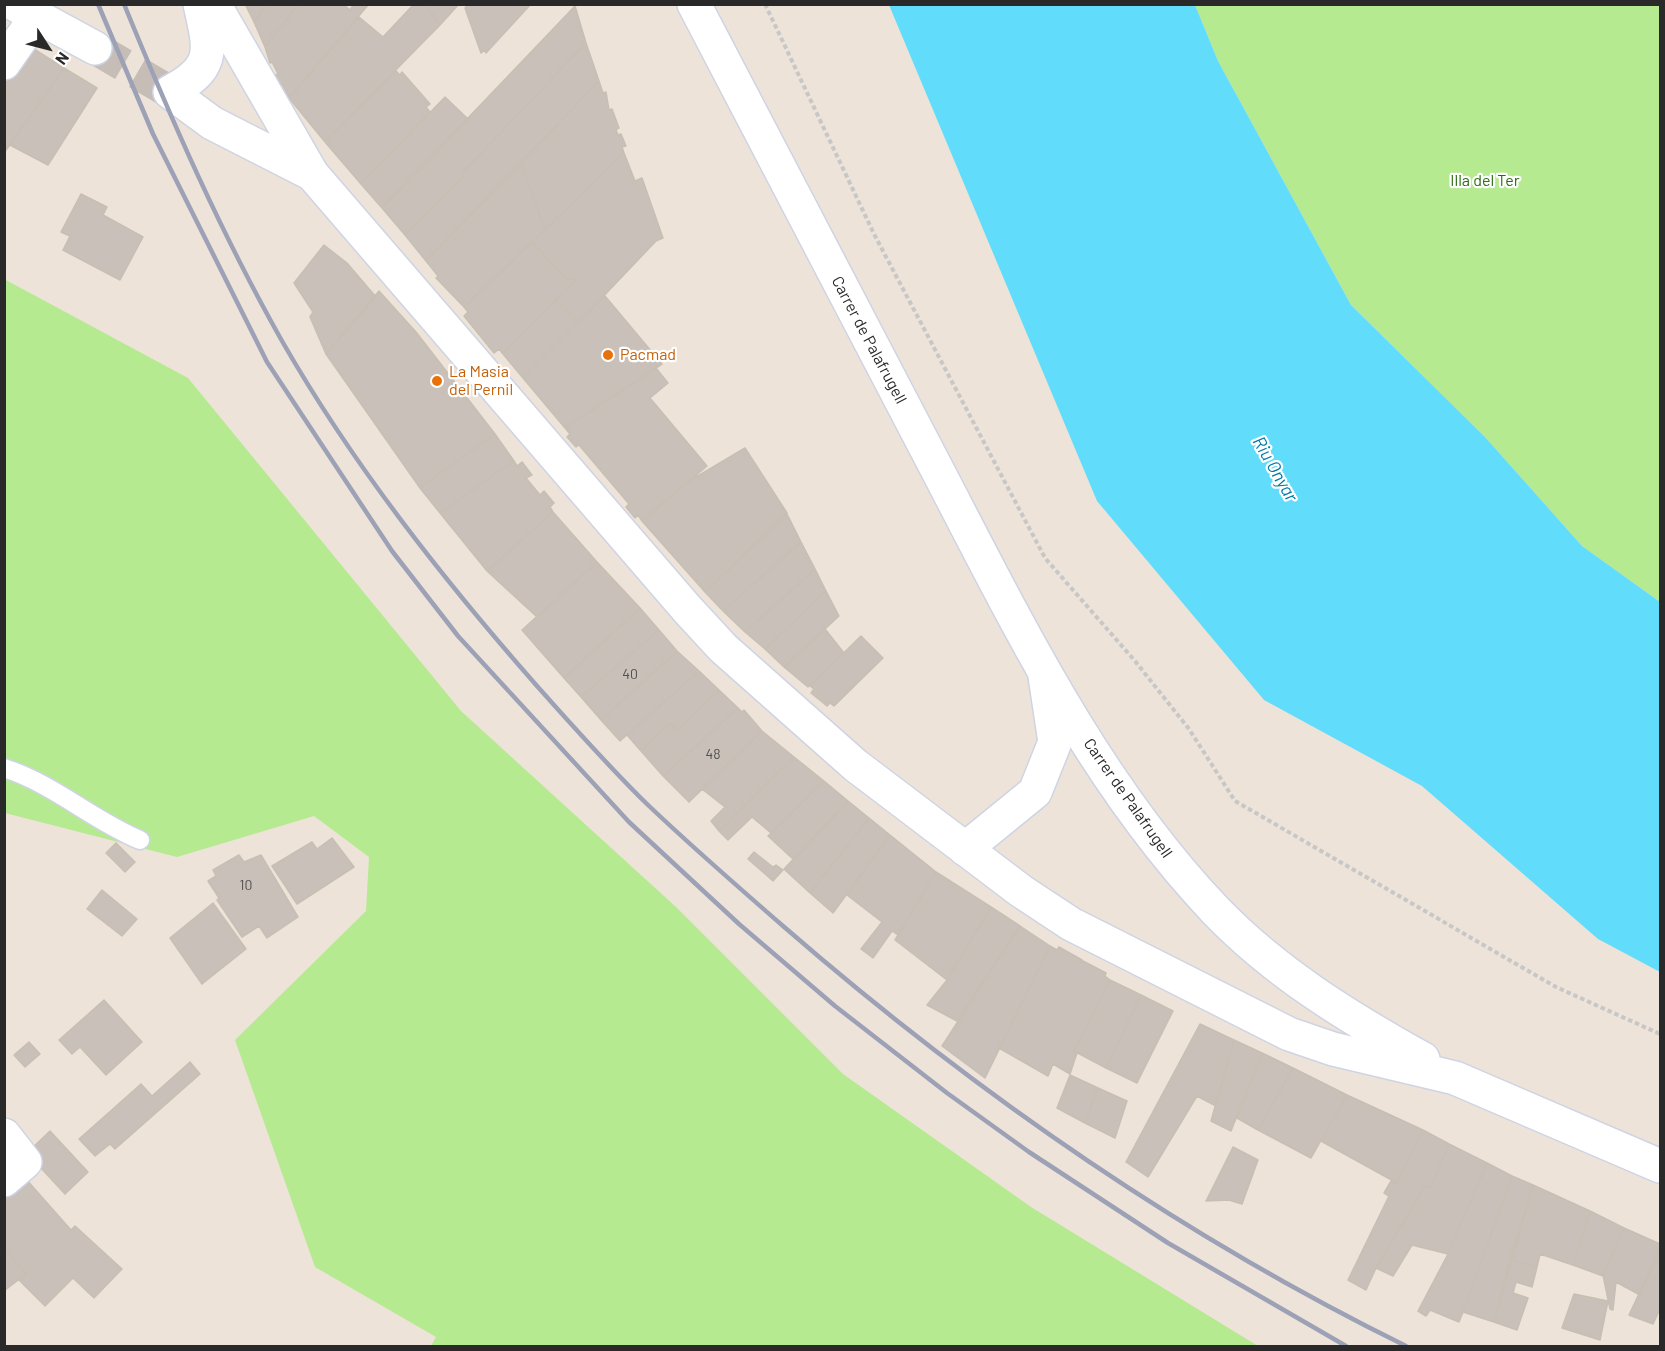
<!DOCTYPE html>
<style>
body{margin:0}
#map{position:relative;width:1665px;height:1351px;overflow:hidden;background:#ede3d9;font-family:Barlow,sans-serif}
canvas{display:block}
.frame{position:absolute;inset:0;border:6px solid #292929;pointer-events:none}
.north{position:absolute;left:18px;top:18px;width:60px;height:60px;-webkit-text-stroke:4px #fff;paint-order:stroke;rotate:126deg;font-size:16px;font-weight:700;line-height:24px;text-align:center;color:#292929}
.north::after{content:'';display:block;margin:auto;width:21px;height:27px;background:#292929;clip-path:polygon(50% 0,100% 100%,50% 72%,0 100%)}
</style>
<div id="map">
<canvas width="1665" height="1351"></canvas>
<div class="frame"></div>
<div class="north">N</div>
</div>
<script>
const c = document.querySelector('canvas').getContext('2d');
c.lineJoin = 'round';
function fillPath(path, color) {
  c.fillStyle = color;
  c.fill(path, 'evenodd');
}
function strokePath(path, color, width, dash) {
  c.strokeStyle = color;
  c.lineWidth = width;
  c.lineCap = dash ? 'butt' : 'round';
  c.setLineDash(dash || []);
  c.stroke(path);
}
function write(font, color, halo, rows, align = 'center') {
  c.font = font + ' Barlow,sans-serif';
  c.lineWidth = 4.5;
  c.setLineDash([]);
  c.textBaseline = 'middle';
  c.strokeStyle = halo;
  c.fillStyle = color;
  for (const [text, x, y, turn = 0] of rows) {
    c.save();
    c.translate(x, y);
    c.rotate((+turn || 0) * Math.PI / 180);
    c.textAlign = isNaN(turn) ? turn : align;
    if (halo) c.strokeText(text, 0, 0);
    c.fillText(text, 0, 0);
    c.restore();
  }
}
fillPath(new Path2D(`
 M 1195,5 L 1660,5 L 1660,602 L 1582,546 L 1485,437 L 1351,305 L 1218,61 Z
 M 4,279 L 188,378 L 461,711 L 676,907 L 843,1074 L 1031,1207 L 1258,1346 L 431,1346 L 436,1337 L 315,1267 L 235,1040 L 366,911 L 369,857 L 314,816 L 177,857 L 5,813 Z`), '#b5ea90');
fillPath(new Path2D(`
 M 889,5 L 1195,5 L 1218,61 L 1351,305 L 1485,437 L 1582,546 L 1660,602 L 1660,972 L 1598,939 L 1422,786 L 1264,700 L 1097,501 Z`), '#61ddfb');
const building = new Path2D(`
 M 245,4 L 267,4 L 254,22 Z
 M 267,4 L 299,4 L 265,47 L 254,22 Z
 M 299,4 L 343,4 L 350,10 L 354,4 L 369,4 L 289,98 L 282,84 L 280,86 L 275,75 L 278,74 L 272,62 L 270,63 L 265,47 Z
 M 414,4 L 425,4 L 440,25 L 325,142 L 289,98 L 359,17 L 383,37 Z
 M 425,4 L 459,4 L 440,25 Z
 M 531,4 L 486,53 L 485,50 L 481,53 L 465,8 L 468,4 Z
 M 575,6 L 586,43 L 463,172 L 463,177 L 405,235 L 382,208 Z
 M 586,43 L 599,81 L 426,261 L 405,235 L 463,177 L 463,172 Z
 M 29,46 L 64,68 L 4,153 L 4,81 Z
 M 64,68 L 97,88 L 48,165 L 10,145 Z
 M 396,71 L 400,75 L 402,72 L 430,104 L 426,107 L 430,112 L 361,184 L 325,142 Z
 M 599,81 L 603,93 L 606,92 L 609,110 L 612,109 L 619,128 L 616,130 L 618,135 L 621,134 L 626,146 L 622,147 L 624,153 L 545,230 L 521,163 Z
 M 445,97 L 468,119 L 382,208 L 361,184 Z
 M 624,153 L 635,181 L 642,178 L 663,238 L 656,241 L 578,323 L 555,300 L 577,278 L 566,279 L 532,242 Z
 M 521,163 L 545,230 L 464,307 L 436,278 L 438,276 L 426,261 Z
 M 81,194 L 107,207 L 103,215 L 143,237 L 120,280 L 63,250 L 70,236 L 61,232 Z
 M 532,242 L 566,279 L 577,278 L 503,354 L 499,349 L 494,353 L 464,316 L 468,312 L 464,307 Z
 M 324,245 L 347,263 L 376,297 L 326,354 L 310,317 L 313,312 L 294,283 Z
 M 379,291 L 416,332 L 495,434 L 420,488 L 326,354 Z
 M 605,296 L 662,364 L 565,428 L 523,378 Z
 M 555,300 L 578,323 L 523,378 L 503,354 Z
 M 656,368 L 668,383 L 650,398 L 707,466 L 642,521 L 638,515 L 635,518 L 626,507 L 629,504 L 579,445 L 576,447 L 567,437 L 570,434 L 565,428 Z
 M 495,434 L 514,461 L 440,513 L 420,488 Z
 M 745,448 L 787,513 L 705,592 L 642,521 L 686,483 Z
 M 514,461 L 517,466 L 522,462 L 532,475 L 526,478 L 540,495 L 544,491 L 554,503 L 550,507 L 553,512 L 487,571 L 440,513 Z
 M 553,512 L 597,562 L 537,617 L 487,571 Z
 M 787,514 L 801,542 L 723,611 L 705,592 Z
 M 801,542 L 815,569 L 745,632 L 723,611 Z
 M 597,562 L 640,608 L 564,678 L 522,630 Z
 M 815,569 L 826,591 L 765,649 L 745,632 Z
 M 826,591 L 839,616 L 784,667 L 765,649 Z
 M 640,608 L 659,630 L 581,697 L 564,678 Z
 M 825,629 L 844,653 L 808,687 L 784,667 Z
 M 659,630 L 677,651 L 601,720 L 581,697 Z
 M 861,636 L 883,658 L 834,706 L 830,703 L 827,706 L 811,693 L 814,689 L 810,686 Z
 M 677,651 L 699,671 L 620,741 L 601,720 Z
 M 699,671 L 719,690 L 677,731 L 670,723 L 641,751 L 627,735 Z
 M 719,690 L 738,708 L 663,776 L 641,751 L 670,723 L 677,731 Z
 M 738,708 L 742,712 L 744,710 L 762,731 L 689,802 L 663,776 Z
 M 762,731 L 794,757 L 719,831 L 711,821 L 725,807 L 702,789 Z
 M 794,757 L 824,781 L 771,833 L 752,817 L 728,840 L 719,831 Z
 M 824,781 L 848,801 L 794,860 L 768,836 Z
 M 848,801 L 869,818 L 810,893 L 784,869 Z
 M 869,818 L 890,835 L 833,913 L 810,893 Z
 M 890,835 L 936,872 L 898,935 L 892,931 L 873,958 L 861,949 L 882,922 L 847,895 Z
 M 332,838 L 354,867 L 297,904 L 272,866 L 312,842 L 317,849 Z
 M 116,843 L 135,862 L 125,872 L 106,853 Z
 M 754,852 L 773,867 L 776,865 L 783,870 L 773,881 L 748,859 Z
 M 239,855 L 244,862 L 261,855 L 298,917 L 267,938 L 259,926 L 242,937 L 217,900 L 219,898 L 208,881 L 216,876 L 213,870 Z
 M 936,872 L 991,907 L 947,980 L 895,940 Z
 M 102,890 L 137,919 L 122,936 L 87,909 Z
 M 213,903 L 246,949 L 202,984 L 170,938 Z
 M 991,907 L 1020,926 L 957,1021 L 927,1005 L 947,980 Z
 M 1020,926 L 1050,946 L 985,1078 L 942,1046 Z
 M 1050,946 L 1057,950 L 1059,947 L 1082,960 L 1080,963 L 1083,961 L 1106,973 L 1105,976 L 1110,980 L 1074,1051 L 1077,1053 L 1070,1074 L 1053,1064 L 1048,1076 L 999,1048 Z
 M 1110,980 L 1141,995 L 1106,1068 L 1074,1051 Z
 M 1141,995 L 1173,1011 L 1137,1083 L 1106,1068 Z
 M 104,1000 L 142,1042 L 106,1075 L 80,1047 L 72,1054 L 59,1040 Z
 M 1200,1024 L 1234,1040 L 1216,1106 L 1197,1096 L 1148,1177 L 1126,1162 Z
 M 1234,1040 L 1262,1053 L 1231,1131 L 1211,1121 Z
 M 29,1042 L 40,1054 L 25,1067 L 14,1055 Z
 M 1262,1053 L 1293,1068 L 1258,1130 L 1237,1118 Z
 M 190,1062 L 200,1074 L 115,1149 L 110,1144 L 95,1156 L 79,1139 L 141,1084 L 152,1096 Z
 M 1293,1068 L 1347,1095 L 1311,1158 L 1258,1130 Z
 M 1070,1075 L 1098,1088 L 1085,1123 L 1057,1108 Z
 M 1098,1088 L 1127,1101 L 1115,1138 L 1085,1123 Z
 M 1347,1095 L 1423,1130 L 1397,1183 L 1321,1141 Z
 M 1423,1130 L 1449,1144 L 1431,1187 L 1425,1186 L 1376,1268 L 1366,1290 L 1348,1280 L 1389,1196 L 1384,1193 L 1391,1181 L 1397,1183 Z
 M 50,1131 L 88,1172 L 65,1194 L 27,1153 Z
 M 1449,1144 L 1487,1163 L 1448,1254 L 1412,1245 L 1393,1276 L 1376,1268 L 1425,1186 L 1431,1187 Z
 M 1233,1147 L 1258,1160 L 1242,1204 L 1229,1200 L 1206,1201 Z
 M 1487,1163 L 1512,1176 L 1463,1312 L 1459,1322 L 1430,1310 L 1426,1316 L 1418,1311 L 1448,1254 Z
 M 1512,1176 L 1533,1185 L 1494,1322 L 1463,1312 Z
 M 25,1178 L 71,1230 L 75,1226 L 122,1269 L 94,1298 L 73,1278 L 45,1306 L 19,1280 L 26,1274 L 4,1248 L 4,1197 Z
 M 1533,1185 L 1590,1211 L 1573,1265 L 1540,1254 L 1537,1267 L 1510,1260 Z
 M 1590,1211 L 1624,1228 L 1603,1276 L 1573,1265 Z
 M 1624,1228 L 1660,1244 L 1660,1249 L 1640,1295 L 1616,1282 L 1613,1310 L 1610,1309 L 1603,1275 Z
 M 4,1248 L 26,1274 L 4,1291 Z
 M 1660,1249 L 1660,1309 L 1653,1324 L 1629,1315 Z
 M 1510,1260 L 1537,1267 L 1532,1287 L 1516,1282 L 1513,1293 L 1528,1298 L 1517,1330 L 1494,1322 Z
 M 1574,1294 L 1608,1301 L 1600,1340 L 1562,1328 Z`);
fillPath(building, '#c8c0b9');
strokePath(building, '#c8bfb3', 1.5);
strokePath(new Path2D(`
 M 95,48 L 170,92`), '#c6beb6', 33, [33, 16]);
const service = new Path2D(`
 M 4,768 C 54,784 92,820 140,840`);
const minor = new Path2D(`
 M 14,4 L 95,48
 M 200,4 C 210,50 217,67 170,92 L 212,123 L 312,174
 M 4,63 L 36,17
 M 965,849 L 1035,792 L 1055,742 L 1045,676
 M 4,1135 L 25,1162 L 4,1180`);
const tertiary = new Path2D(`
 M 214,4 L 312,174 L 687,609 L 723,648 L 855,765 L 1021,891 L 1071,924 L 1289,1034 L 1333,1049 L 1455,1078 L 1660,1166
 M 694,4 C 776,161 858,318 940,475 C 1019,627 1096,785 1216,911 C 1276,973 1348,1017 1423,1059`);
strokePath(service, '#ced4e4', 21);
strokePath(minor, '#ced4e4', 36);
strokePath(tertiary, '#ced4e4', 36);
strokePath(new Path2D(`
 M 765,4 L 874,234 L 1045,558 L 1135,661 L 1189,729 L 1235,801 L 1556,987 L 1660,1034`), '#c7c7c7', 4, [4.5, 3]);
strokePath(service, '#fff', 18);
strokePath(minor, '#fff', 33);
strokePath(tertiary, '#fff', 33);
strokePath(new Path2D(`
 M 98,4 L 153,134 L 267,362 L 392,551 L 458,636 L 629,822 L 739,924 L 835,1006 L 947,1093 L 1029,1152 L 1168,1243 L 1346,1346
 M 124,4 C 171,119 221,233 282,341 C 353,465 443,579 537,686 C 573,726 609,767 648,805 C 691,846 737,886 783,926 C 973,1091 1180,1235 1406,1346`), '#9ca1b6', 4.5);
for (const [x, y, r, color] of [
 [608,355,6,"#e8710a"],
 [437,381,6,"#e8710a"]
]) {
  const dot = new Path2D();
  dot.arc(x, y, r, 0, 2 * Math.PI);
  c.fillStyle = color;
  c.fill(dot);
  strokePath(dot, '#fff', 2);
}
write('14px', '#514f4d', null, [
 ["40",630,674],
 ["48",713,754],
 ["10",246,885]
]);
write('16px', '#2c6d12', '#fff', [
 ["Illa del Ter",1485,181]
]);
write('16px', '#292929', '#fff', [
 ["Carrer de Palafrugell",869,340,62],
 ["Carrer de Palafrugell",1128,798,55]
]);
write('16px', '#c56008', '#fff', [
 ["Pacmad",620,355],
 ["La Masia",449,372],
 ["del Pernil",449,390]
], 'left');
write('italic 18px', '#007aa6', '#fff', [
 ["Riu Onyar",1275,469,60]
]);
</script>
